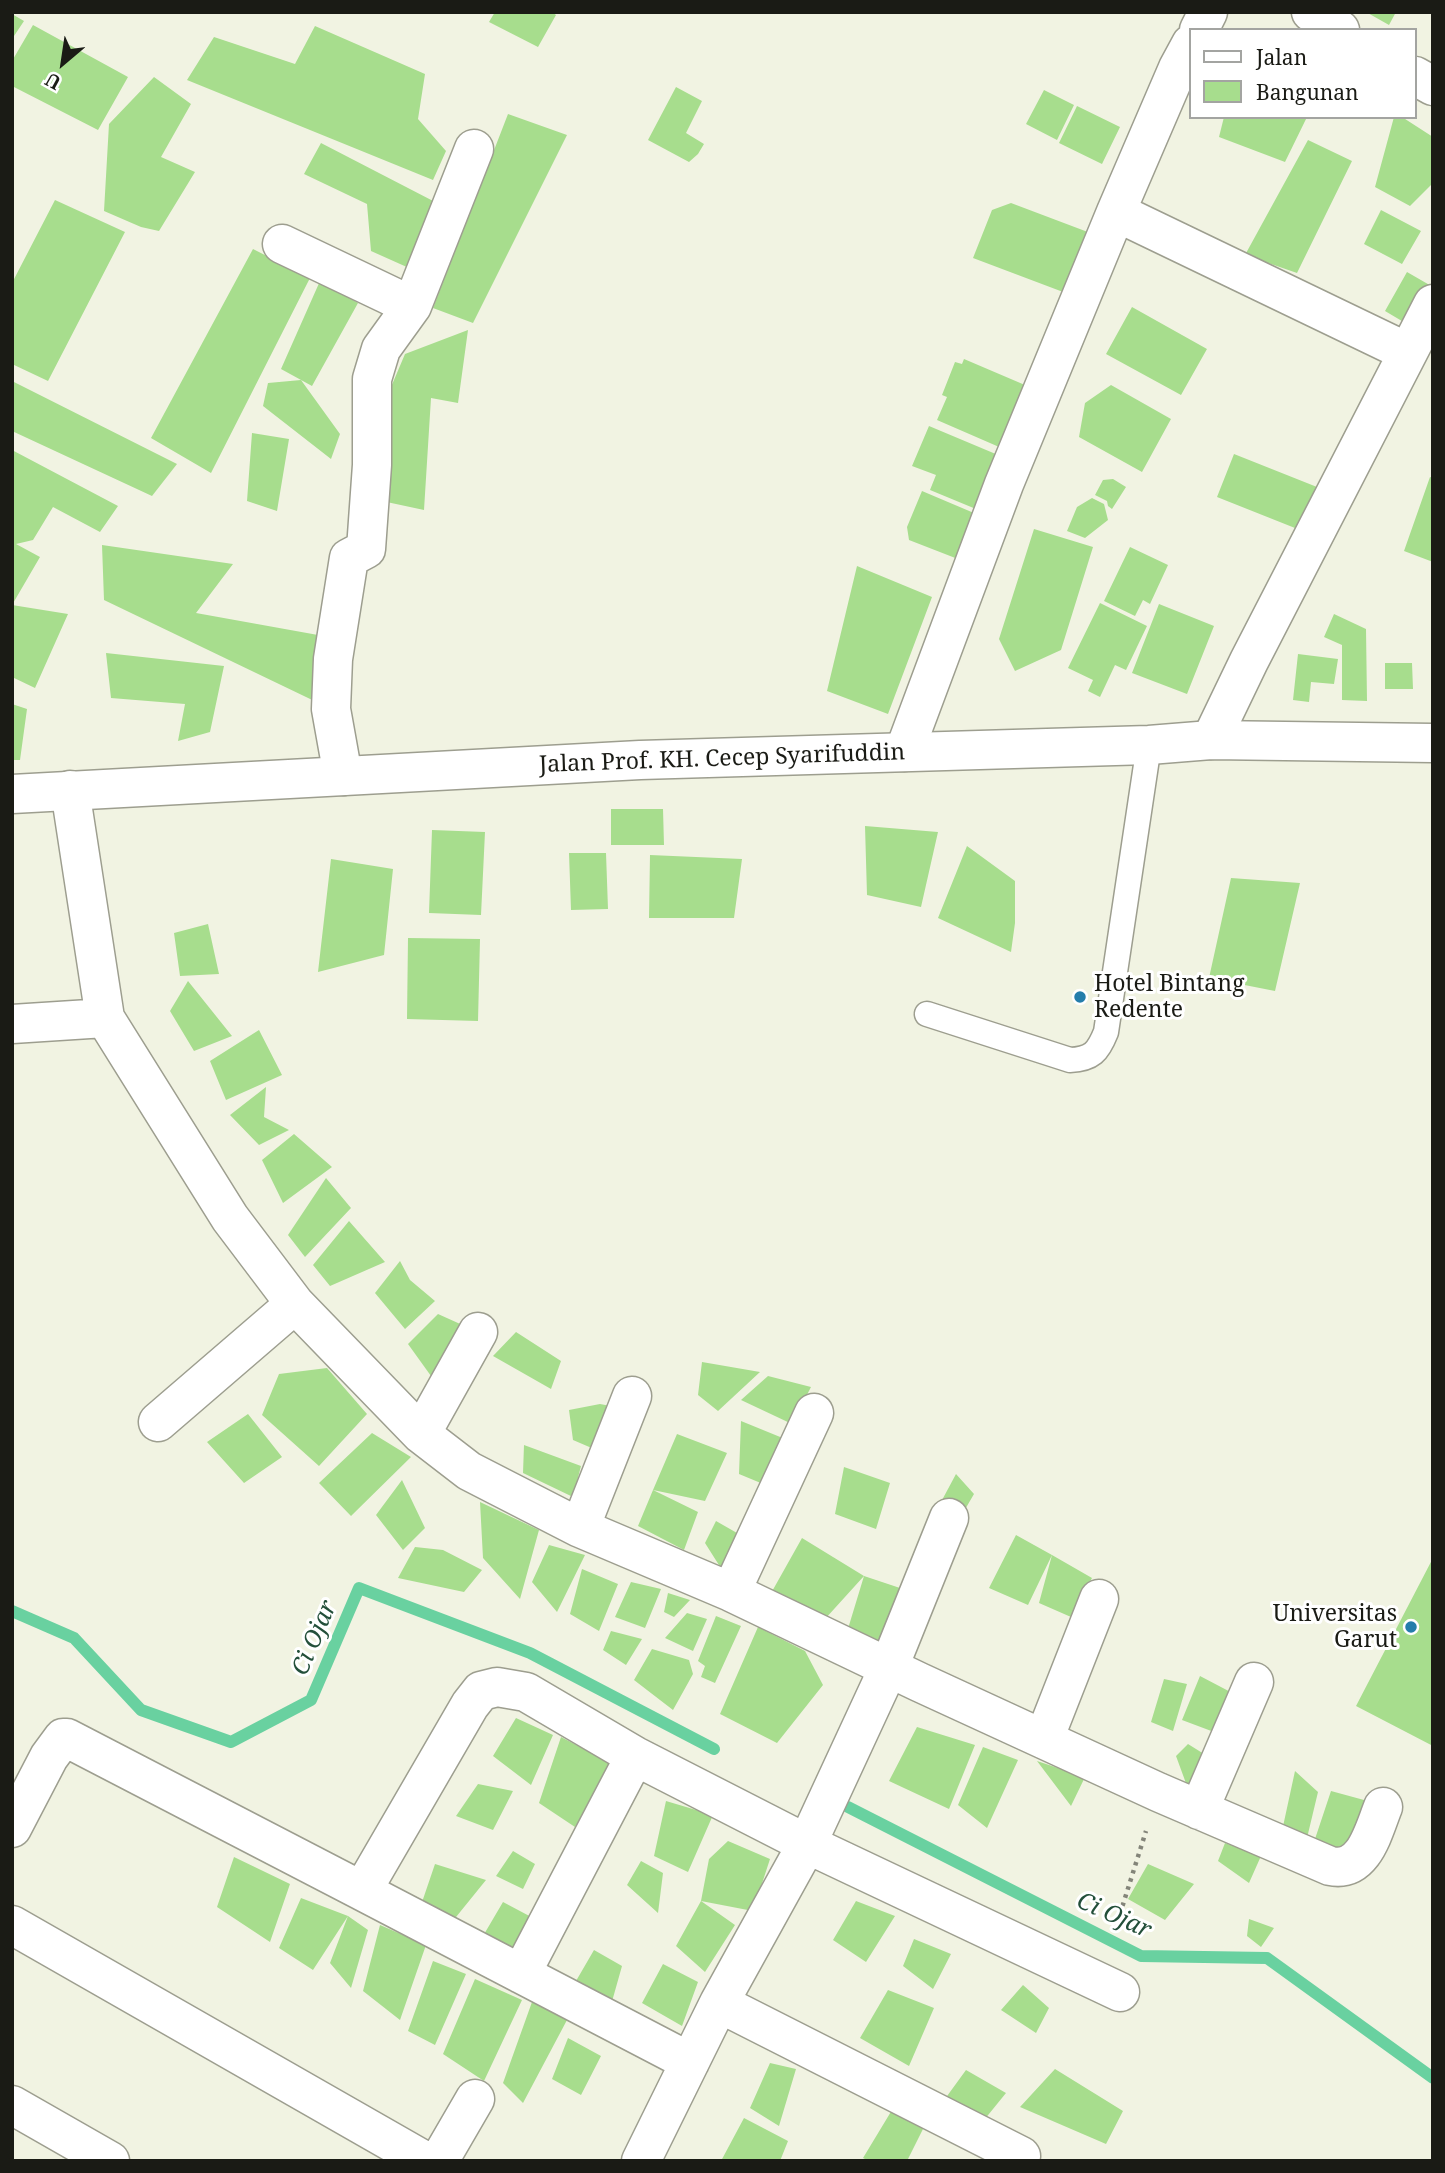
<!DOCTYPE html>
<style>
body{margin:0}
#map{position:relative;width:1445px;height:2173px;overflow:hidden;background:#f1f3e2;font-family:"Noto Serif",serif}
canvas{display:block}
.frame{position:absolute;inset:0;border:14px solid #1a1b15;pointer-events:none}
.legend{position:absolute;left:1189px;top:28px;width:228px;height:91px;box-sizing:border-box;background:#fff;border:2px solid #a3a4a1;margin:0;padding:9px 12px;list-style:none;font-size:21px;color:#1a1b15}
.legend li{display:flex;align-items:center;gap:14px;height:35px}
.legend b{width:35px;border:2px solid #a3a4a1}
.north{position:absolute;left:28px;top:28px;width:70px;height:70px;-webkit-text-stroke:5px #fff;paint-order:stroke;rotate:209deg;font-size:19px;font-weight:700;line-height:28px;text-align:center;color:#1a1b15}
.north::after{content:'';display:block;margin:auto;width:24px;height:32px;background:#1a1b15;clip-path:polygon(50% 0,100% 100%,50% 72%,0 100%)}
</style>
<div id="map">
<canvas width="1445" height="2173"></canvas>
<div class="frame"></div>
<ul class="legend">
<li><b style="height:9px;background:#fff"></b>Jalan</li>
<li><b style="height:19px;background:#a7dd8d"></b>Bangunan</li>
</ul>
<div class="north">U</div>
</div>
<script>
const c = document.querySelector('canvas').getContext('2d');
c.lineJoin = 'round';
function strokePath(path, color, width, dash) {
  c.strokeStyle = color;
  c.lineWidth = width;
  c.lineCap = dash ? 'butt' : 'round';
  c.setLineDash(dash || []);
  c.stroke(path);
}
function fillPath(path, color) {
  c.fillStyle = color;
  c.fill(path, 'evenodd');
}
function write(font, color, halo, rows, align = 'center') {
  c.font = font + ' "Noto Serif",serif';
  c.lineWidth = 6;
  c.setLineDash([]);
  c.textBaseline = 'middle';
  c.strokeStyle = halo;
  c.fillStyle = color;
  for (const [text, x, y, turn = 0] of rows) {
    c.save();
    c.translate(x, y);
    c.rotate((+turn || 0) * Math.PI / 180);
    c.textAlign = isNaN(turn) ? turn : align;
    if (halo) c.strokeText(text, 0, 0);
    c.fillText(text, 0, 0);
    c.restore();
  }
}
strokePath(new Path2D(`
 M 12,1611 L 74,1638 L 141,1710 L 231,1742 L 311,1700 L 359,1588 L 530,1653 L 714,1749
 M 848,1807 L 1141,1956 L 1267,1958 L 1433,2078`), '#69d1a0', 12);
fillPath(new Path2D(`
 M 495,12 L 552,12 L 556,15 L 538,47 L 489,22 Z
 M 1366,12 L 1396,12 L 1389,25 Z
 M 12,14 L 24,21 L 12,39 Z
 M 33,25 L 128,77 L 98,130 L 12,86 L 12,61 Z
 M 315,26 L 425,74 L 418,119 L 446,151 L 433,180 L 187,80 L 214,37 L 295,64 Z
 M 154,77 L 191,104 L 161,157 L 195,172 L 159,231 L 141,227 L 104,211 L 109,124 Z
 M 676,87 L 702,101 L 686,133 L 704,144 L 698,154 L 689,162 L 648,140 Z
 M 1044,90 L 1074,105 L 1057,140 L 1026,124 Z
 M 1077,106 L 1120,127 L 1102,164 L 1059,143 Z
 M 508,114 L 567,135 L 473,323 L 433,308 Z
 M 1224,117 L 1307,117 L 1285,162 L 1219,137 Z
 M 1394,117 L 1402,117 L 1433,137 L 1433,183 L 1410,206 L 1375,187 Z
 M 1308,140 L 1352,161 L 1297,273 L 1245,255 Z
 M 321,143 L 437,203 L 409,268 L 371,251 L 367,204 L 304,174 Z
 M 55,200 L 125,232 L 48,381 L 12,364 L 12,283 Z
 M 1011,203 L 1101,237 L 1079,298 L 973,258 L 992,210 Z
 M 1381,210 L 1421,231 L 1402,264 L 1364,244 Z
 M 253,249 L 310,278 L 211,473 L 151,438 Z
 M 1407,272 L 1433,287 L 1412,327 L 1385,311 Z
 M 320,281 L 358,303 L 312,386 L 281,369 Z
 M 1132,307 L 1207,349 L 1181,395 L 1106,354 Z
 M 468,330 L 458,403 L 431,398 L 424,510 L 382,501 L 383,406 L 405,354 Z
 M 964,359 L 1039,391 L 1013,453 L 937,420 L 947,397 L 942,395 L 955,362 L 962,364 Z
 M 301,380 L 340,434 L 331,459 L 263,406 L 268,383 Z
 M 12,381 L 177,464 L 152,496 L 12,431 Z
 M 1111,385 L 1171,419 L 1142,472 L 1079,437 L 1085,403 Z
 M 929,426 L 1010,460 L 988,514 L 930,490 L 936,475 L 912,466 Z
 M 252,433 L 289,439 L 277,511 L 247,501 Z
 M 12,450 L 118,506 L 100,532 L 53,507 L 33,540 L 16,544 L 40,557 L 12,605 Z
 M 1234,454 L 1317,487 L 1300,530 L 1217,497 Z
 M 1430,477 L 1433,478 L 1433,562 L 1404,551 Z
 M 1113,479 L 1126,487 L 1112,509 L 1108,506 L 1107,501 L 1095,495 L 1103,480 Z
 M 922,491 L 981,516 L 963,561 L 909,540 L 907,527 Z
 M 1092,498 L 1104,504 L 1108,520 L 1085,538 L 1067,531 L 1077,507 Z
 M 1034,529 L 1093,547 L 1061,650 L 1015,671 L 999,639 Z
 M 102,545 L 233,564 L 196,613 L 318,635 L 331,709 L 104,600 Z
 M 1130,547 L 1168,565 L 1150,604 L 1143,600 L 1135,616 L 1104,601 Z
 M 857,566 L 932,597 L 888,714 L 827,691 Z
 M 1100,603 L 1147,626 L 1126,670 L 1115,665 L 1100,697 L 1088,691 L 1093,680 L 1068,668 Z
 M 1159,604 L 1214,626 L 1187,694 L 1132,673 Z
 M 12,605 L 68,614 L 35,688 L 12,677 Z
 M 1334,614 L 1366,629 L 1367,701 L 1342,700 L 1342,645 L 1324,637 Z
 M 106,653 L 224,666 L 210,732 L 178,741 L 185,704 L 111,698 Z
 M 1298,654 L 1338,659 L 1334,684 L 1311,682 L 1309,702 L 1293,700 Z
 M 1385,663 L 1412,663 L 1413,689 L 1385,689 Z
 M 12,704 L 27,709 L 20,760 L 12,760 Z
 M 611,809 L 663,809 L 664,845 L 611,845 Z
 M 865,826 L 938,832 L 921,907 L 867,895 Z
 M 432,830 L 485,832 L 481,915 L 429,913 Z
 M 967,846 L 1015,881 L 1015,923 L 1011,952 L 938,918 Z
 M 569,853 L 606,853 L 608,909 L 571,910 Z
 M 650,855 L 742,859 L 734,918 L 649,918 Z
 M 331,859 L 393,869 L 384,955 L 318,972 Z
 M 1231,878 L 1300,883 L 1275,991 L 1209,978 Z
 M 208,924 L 219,974 L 180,976 L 174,933 Z
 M 408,938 L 480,939 L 478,1021 L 407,1019 Z
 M 188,981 L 232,1036 L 194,1051 L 170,1011 Z
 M 259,1030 L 282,1075 L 226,1100 L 210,1061 Z
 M 266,1087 L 264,1117 L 289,1130 L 259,1145 L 230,1115 Z
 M 294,1134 L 332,1167 L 283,1203 L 262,1160 Z
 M 326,1178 L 351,1208 L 305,1257 L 288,1235 Z
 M 349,1221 L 385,1262 L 330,1286 L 313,1265 Z
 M 400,1261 L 410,1280 L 435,1301 L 405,1329 L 375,1293 Z
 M 438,1314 L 478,1332 L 431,1376 L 408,1344 Z
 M 516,1332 L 561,1361 L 551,1389 L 493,1356 Z
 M 702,1362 L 760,1372 L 718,1411 L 698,1395 Z
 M 327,1368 L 367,1414 L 319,1466 L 262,1415 L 279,1374 Z
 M 768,1376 L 811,1387 L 792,1424 L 741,1400 Z
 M 600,1404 L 616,1407 L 608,1455 L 573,1440 L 569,1410 Z
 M 248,1414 L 282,1457 L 244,1483 L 207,1442 Z
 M 741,1421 L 790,1441 L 768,1486 L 739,1474 Z
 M 372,1433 L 411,1457 L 351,1516 L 319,1483 Z
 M 677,1434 L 727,1453 L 705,1501 L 653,1490 L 698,1512 L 684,1550 L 638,1526 L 653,1490 Z
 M 524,1445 L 581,1466 L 573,1497 L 523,1473 Z
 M 844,1467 L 890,1483 L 876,1529 L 835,1514 Z
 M 956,1474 L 974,1494 L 960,1518 L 941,1502 Z
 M 402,1480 L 425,1528 L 403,1550 L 376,1515 Z
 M 480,1502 L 539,1530 L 520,1599 L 483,1558 Z
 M 716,1521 L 744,1537 L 724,1573 L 705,1543 Z
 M 1016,1535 L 1052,1555 L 1092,1578 L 1071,1617 L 1039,1603 L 1052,1555 L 1028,1605 L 989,1588 Z
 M 802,1538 L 864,1576 L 825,1619 L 770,1595 Z
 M 549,1545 L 585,1555 L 557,1612 L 532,1582 Z
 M 415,1547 L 443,1550 L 482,1570 L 464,1592 L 398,1578 Z
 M 1433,1558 L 1433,1746 L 1356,1706 Z
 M 582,1569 L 618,1584 L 599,1631 L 570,1614 Z
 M 864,1576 L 909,1591 L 881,1652 L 847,1632 Z
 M 631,1582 L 661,1589 L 645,1628 L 615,1617 Z
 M 668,1593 L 690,1600 L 674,1617 L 664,1612 Z
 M 687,1613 L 707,1619 L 693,1651 L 665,1638 Z
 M 716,1616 L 741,1626 L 715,1683 L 701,1677 L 705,1666 L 698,1661 Z
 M 758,1627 L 805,1651 L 823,1685 L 777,1743 L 720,1714 Z
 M 611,1631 L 642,1639 L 626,1665 L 603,1650 Z
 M 652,1649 L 689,1660 L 693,1674 L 673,1710 L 634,1680 Z
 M 1200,1676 L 1240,1697 L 1214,1732 L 1182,1720 Z
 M 1164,1679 L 1187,1684 L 1173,1731 L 1151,1722 Z
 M 516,1718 L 553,1735 L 531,1785 L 493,1756 Z
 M 917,1727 L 975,1745 L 949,1809 L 889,1781 Z
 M 561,1737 L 613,1764 L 575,1827 L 539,1803 Z
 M 1188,1744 L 1212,1759 L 1187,1786 L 1176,1756 Z
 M 983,1747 L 1018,1760 L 987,1828 L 958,1805 Z
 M 1037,1761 L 1085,1777 L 1071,1806 Z
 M 1295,1771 L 1318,1792 L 1307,1838 L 1282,1831 Z
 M 478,1784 L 513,1791 L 493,1830 L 456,1816 Z
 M 1331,1791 L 1375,1803 L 1347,1856 L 1315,1839 Z
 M 666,1801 L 713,1815 L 688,1872 L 654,1856 Z
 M 728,1841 L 770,1859 L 753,1911 L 701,1901 L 709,1859 Z
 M 1225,1843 L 1261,1856 L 1249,1883 L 1218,1861 Z
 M 513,1851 L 535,1864 L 523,1889 L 496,1876 Z
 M 234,1857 L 290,1884 L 270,1942 L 217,1907 Z
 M 641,1861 L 663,1873 L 658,1913 L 627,1885 Z
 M 435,1864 L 486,1880 L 452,1922 L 420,1908 Z
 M 1148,1864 L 1194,1884 L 1165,1920 L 1128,1899 Z
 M 301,1898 L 348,1916 L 368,1930 L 351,1988 L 330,1963 L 348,1916 L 313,1970 L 279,1948 Z
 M 701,1901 L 735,1925 L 705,1972 L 676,1946 Z
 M 856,1901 L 895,1916 L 866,1962 L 833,1940 Z
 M 503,1902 L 535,1919 L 518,1953 L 483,1936 Z
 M 1249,1919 L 1274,1928 L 1261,1947 L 1247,1936 Z
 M 380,1925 L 426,1945 L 400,2020 L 363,1991 Z
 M 914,1939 L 951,1954 L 933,1989 L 903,1966 Z
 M 594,1950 L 622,1966 L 611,2005 L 576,1981 Z
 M 433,1961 L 466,1974 L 435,2045 L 408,2031 Z
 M 663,1964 L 698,1982 L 682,2026 L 642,2003 Z
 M 475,1979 L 522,2000 L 484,2081 L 443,2054 Z
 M 1023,1985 L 1049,2008 L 1036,2033 L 1001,2010 Z
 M 888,1990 L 934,2008 L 909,2066 L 860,2038 Z
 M 532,2002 L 567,2020 L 523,2103 L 503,2083 Z
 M 568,2038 L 601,2056 L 581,2095 L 552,2079 Z
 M 770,2063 L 796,2069 L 779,2126 L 750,2108 Z
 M 1055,2069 L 1123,2111 L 1106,2144 L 1020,2107 Z
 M 966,2070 L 1006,2093 L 980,2125 L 942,2103 Z
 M 892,2110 L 926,2123 L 907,2161 L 869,2161 L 863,2158 Z
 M 744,2118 L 788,2141 L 780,2161 L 721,2161 Z`), '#a7dd8d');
const lane = new Path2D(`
 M 927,1014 L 1070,1060 C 1092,1059 1098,1052 1106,1032 L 1149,745`);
const street = new Path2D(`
 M 1311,12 L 1340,30
 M 1199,30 L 1208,12
 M 1415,76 L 1433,86
 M 1116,212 L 1407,352
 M 282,244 L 412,306
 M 1211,740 L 1249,661 L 1433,304
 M 904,752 L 1004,484 L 1116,212 L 1178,68 L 1191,44
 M 343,776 L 331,709 L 333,659 L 349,558 L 366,549 L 372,465 L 372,379 L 381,349 L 412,306 L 474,149
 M 70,790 L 105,1018 L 230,1218 L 295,1304 L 421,1434 L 469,1471 L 580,1528 L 731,1592 L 919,1682 L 1158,1792 L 1330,1866 C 1364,1873 1373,1832 1383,1807
 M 12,1024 L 105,1018
 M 158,1422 L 295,1304
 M 421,1434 L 478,1332
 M 580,1528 L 632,1396
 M 731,1592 L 814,1413
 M 1044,1739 L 1099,1599
 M 1199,1810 L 1254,1682
 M 12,1828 L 49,1757 L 63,1738 L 67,1738 L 362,1891 L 470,1705 L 481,1691 L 497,1687 L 526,1692 L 635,1756 L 807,1844 L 1120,1992
 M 362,1891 L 690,2062
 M 12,1925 L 425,2161
 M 521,1974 L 635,1756
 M 719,2003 L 1021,2156
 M 12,2105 L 110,2161
 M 439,2161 L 475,2099
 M 641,2161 L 719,2003 L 807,1844 L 889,1667 L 949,1518`);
const secondary = new Path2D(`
 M 12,794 L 640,760 L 1149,745 L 1211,740 L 1433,743`);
strokePath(lane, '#9d9e8f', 27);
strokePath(street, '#9d9e8f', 41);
strokePath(secondary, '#9d9e8f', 41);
strokePath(new Path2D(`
 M 1120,1914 L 1146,1831`), '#838479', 4.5, [3.5, 5]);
strokePath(lane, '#fff', 24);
strokePath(street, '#fff', 38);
strokePath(secondary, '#fff', 38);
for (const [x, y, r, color] of [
 [1080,997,7,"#247dab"],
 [1411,1627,7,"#247dab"]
]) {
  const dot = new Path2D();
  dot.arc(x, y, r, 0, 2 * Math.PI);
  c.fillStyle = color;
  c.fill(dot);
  strokePath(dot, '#fff', 2.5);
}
write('23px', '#1a1b15', '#fff', [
 ["Jalan Prof. KH. Cecep Syarifuddin",722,759,-2]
]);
write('23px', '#1a1b15', '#fff', [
 ["Hotel Bintang",1094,984],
 ["Redente",1094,1010],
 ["Universitas",1397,1614,"right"],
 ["Garut",1397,1640,"right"]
], 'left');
write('italic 24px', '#234f3a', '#fff', [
 ["Ci Ojar",315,1638,-67],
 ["Ci Ojar",1114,1916,24]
]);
</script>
